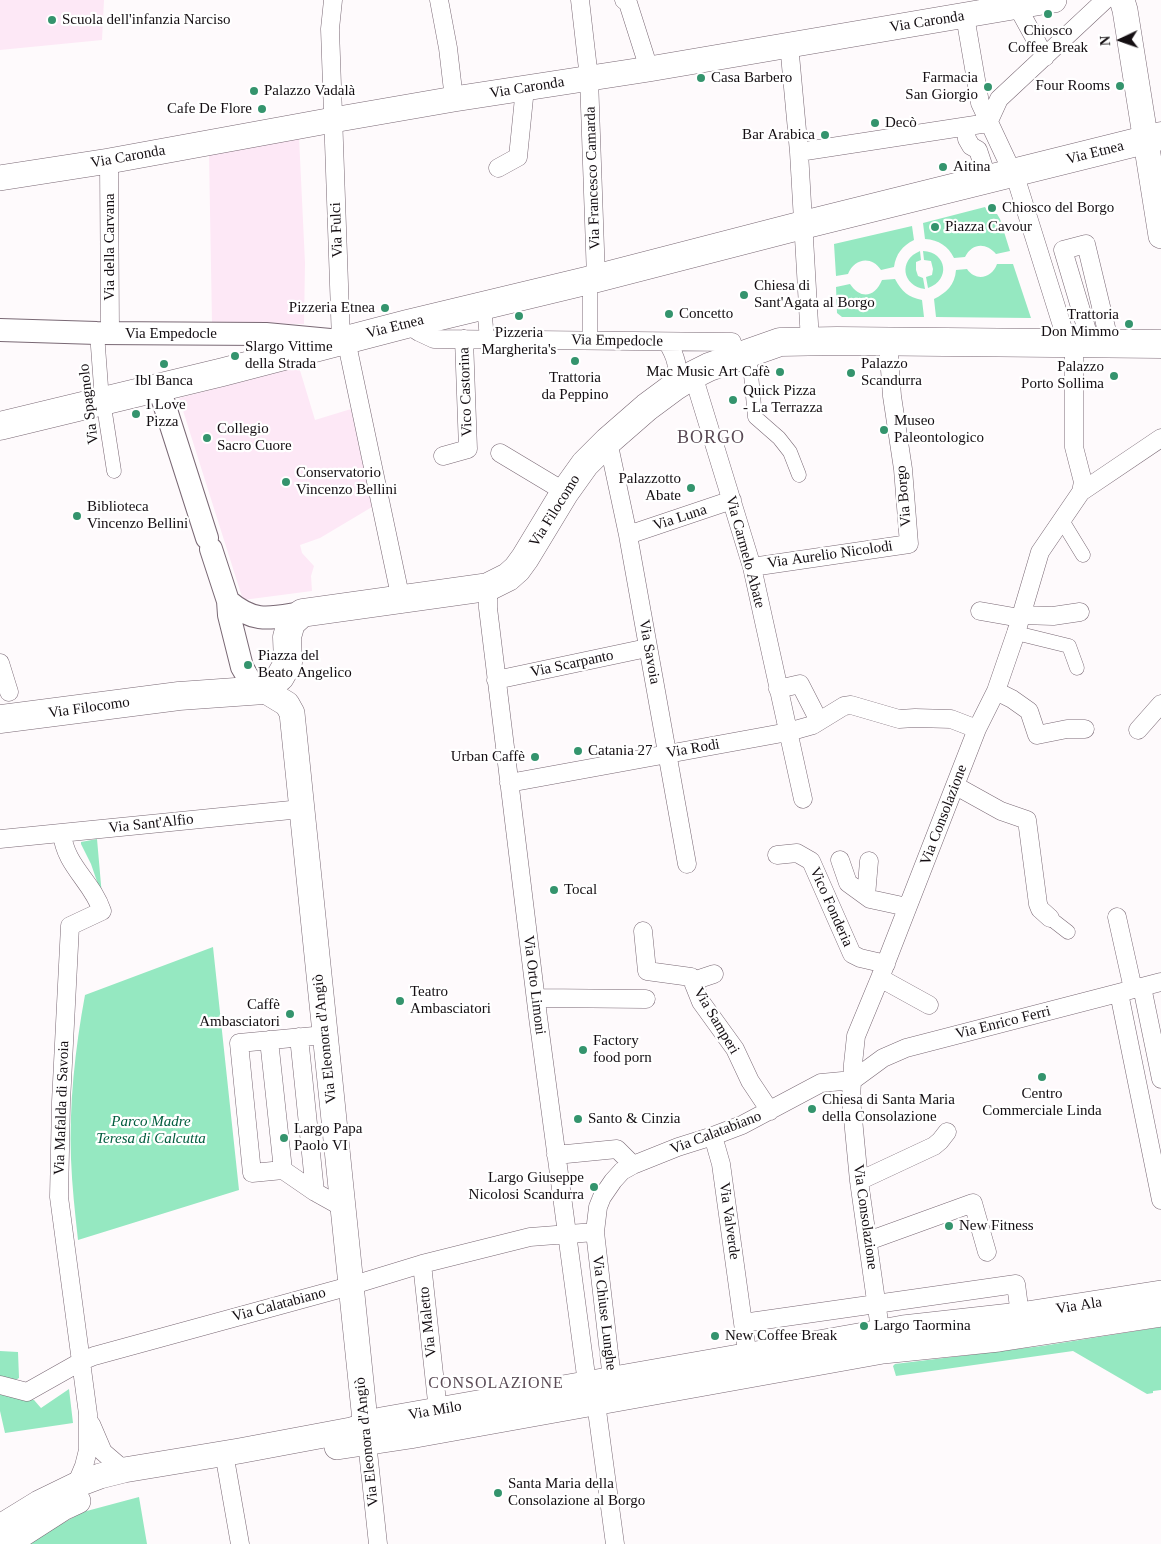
<!DOCTYPE html>
<meta charset="utf-8">
<style>
body{margin:0}
#map{position:relative;width:1161px;height:1544px;overflow:hidden;background:#fefafc;font-family:"Times New Roman",serif}
canvas{display:block}
.north{position:absolute;left:1096px;top:15px;width:50px;height:50px;-webkit-text-stroke:4px #fff;paint-order:stroke;rotate:267deg;font-size:14px;font-weight:700;line-height:20px;text-align:center;color:#140e12}
.north::after{content:'';display:block;margin:auto;width:18px;height:22px;background:#140e12;clip-path:polygon(50% 0,100% 100%,50% 72%,0 100%)}
</style>
<div id="map">
<canvas width="1161" height="1544"></canvas>
<div class="north">N</div>
</div>
<script>
const c = document.querySelector('canvas').getContext('2d');
c.lineJoin = 'round';
function fillPath(path, color) {
  c.fillStyle = color;
  c.fill(path, 'evenodd');
}
function strokePath(path, color, width, dash) {
  c.strokeStyle = color;
  c.lineWidth = width;
  c.lineCap = dash ? 'butt' : 'round';
  c.setLineDash(dash || []);
  c.stroke(path);
}
function write(font, color, halo, rows, align = 'center') {
  c.font = font + ' "Times New Roman",serif';
  c.lineWidth = 4.5;
  c.setLineDash([]);
  c.textBaseline = 'middle';
  c.strokeStyle = halo;
  c.fillStyle = color;
  for (const [text, x, y, turn = 0] of rows) {
    c.save();
    c.translate(x, y);
    c.rotate((+turn || 0) * Math.PI / 180);
    c.textAlign = isNaN(turn) ? turn : align;
    if (halo) c.strokeText(text, 0, 0);
    c.fillText(text, 0, 0);
    c.restore();
  }
}
fillPath(new Path2D(`
 M 0,0 L 104,0 L 102,40 L 0,50 Z
 M 299,137 L 305,263 L 304,324 L 212,323 L 209,155 Z
 M 299,367 L 315,420 L 351,409 L 372,507 L 320,538 L 300,545 L 302,553 L 314,566 L 311,576 L 312,591 L 243,600 L 179,398 Z`), '#fde8f6');
fillPath(new Path2D(`
 M 985,207 L 989,214 L 997,214 L 1000,219 L 1010,251 L 996,254 C 986,242 972,243 965,257 L 954,258 C 948,246 939,240 925,239 L 923,223 Z
 M 912,226 L 914,240 C 902,246 896,254 894,267 L 881,270 C 871,255 854,259 848,274 L 836,276 L 834,244 Z
 M 920,251 L 921,260 L 916,262 L 916,270 L 918,276 L 923,278 L 925,289 C 902,286 898,260 920,251 Z
 M 923,251 C 947,252 951,280 928,288 L 926,277 L 932,275 L 933,269 L 931,261 L 924,260 Z
 M 997,264 L 1013,264 L 1031,318 L 936,317 L 934,299 C 946,293 955,285 956,270 L 967,269 C 976,282 992,278 997,264 Z
 M 895,279 C 902,292 908,297 922,300 L 924,317 L 842,317 L 837,313 L 836,287 L 850,284 C 861,300 875,297 882,280 Z
 M 97,839 L 102,896 L 91,864 L 81,844 L 81,842 Z
 M 213,947 L 239,1190 L 78,1240 C 75,1213 72,1186 71,1159 C 69,1105 75,1049 85,995 Z
 M 1161,1327 L 1161,1390 L 1153,1391 L 1153,1393 L 1147,1394 L 1073,1351 L 896,1376 L 893,1366 L 895,1364 L 1042,1346 Z
 M 0,1351 L 18,1352 L 19,1378 L 12,1382 L 12,1393 L 34,1400 L 41,1408 L 69,1389 L 73,1423 L 5,1433 L 0,1411 Z
 M 139,1497 L 147,1544 L 30,1544 L 43,1534 L 83,1512 Z`), '#95e8c1');
const pedestrian = new Path2D(`
 M 590,280 L 590,340
 M 484,306 L 487,339
 M 97,333 L 101,387 L 114,471
 M 749,353 L 755,417 L 779,438 L 790,452 L 799,475
 M 1061,519 L 1083,555
 M 1016,633 L 1069,646 L 1077,668
 M 1050,918 L 1068,932`);
const minor = new Path2D(`
 M 333,0 L 330,29 L 341,341 L 348,349 L 401,600
 M 439,0 L 448,48 L 454,99
 M 580,0 L 589,78 L 596,278
 M 624,0 L 628,3 L 649,69
 M 1017,6 L 1045,57
 M 965,16 L 980,103 L 1017,182 L 1064,332 L 1065,344
 M 789,44 L 799,152 L 810,341
 M 988,123 L 999,99 L 1105,0
 M 965,127 L 967,139 L 971,146 L 978,150 L 988,180
 M 799,152 L 988,123
 M 109,161 L 110,333
 M 498,168 L 518,157 L 525,88
 M 407,324 L 419,332 L 434,339 L 732,342 L 735,358
 M 667,342 C 677,358 678,366 677,385
 M 1091,344 L 1063,250 L 1086,244 L 1110,344
 M 693,375 L 752,567 L 803,799
 M 608,441 L 628,535 L 687,864
 M 500,453 L 565,492
 M 443,456 L 468,449 L 464,339
 M 1081,492 L 1161,438
 M 628,535 L 732,500
 M 752,567 L 909,544 L 903,469 L 892,396 L 888,343
 M 488,587 L 488,608 L 538,1017 L 587,1383
 M 980,611 L 1020,618
 M 1021,615 L 1053,616 L 1080,612
 M 0,663 L 9,692
 M 496,680 L 647,648
 M 778,689 L 800,684 L 819,721
 M 996,691 L 1012,699 L 1029,711 L 1037,735 L 1067,729 L 1085,729
 M 1138,730 L 1161,704
 M 509,783 L 788,732 L 813,725 L 844,706 L 851,705 L 899,719 L 915,718 L 951,719 L 977,729
 M 956,786 L 1001,811 L 1027,820 L 1038,904 L 1040,909 L 1050,918
 M 62,833 C 65,866 92,881 102,911 L 70,926 L 61,1102 L 59,1197 L 88,1414 L 88,1450 L 84,1466 L 76,1485
 M 0,839 L 301,809
 M 777,855 L 797,853 L 811,861 L 852,954 L 860,958 L 886,964
 M 840,860 L 848,883 L 870,899 L 907,907
 M 866,896 L 869,861
 M 1117,917 L 1133,989
 M 643,931 L 647,971 L 691,977 L 701,1002 L 735,1049 L 750,1081 L 770,1111
 M 880,978 L 929,1005
 M 693,981 L 714,974
 M 1142,987 L 1161,1079
 M 1119,993 L 1161,1200
 M 536,998 L 646,999
 M 325,1035 L 239,1043 L 252,1173 L 283,1170 L 315,1192 L 342,1207
 M 299,1037 L 315,1192
 M 269,1040 L 283,1170
 M 713,1136 L 721,1164 L 743,1323
 M 556,1155 L 617,1149 L 633,1165
 M 859,1181 L 934,1146 L 940,1141 L 947,1132
 M 868,1241 L 973,1203 L 987,1252
 M 422,1264 L 439,1420
 M 882,1343 L 859,1181 L 851,1098 L 853,1064 L 856,1036 L 880,978 L 977,729 L 996,691 L 1016,633 L 1040,552 L 1081,492 L 1083,482 L 1074,447 L 1074,344
 M 749,1365 L 743,1323 L 1016,1284 L 1020,1315
 M 612,1379 L 595,1232 L 598,1207 L 602,1197 L 613,1181 L 622,1171 L 633,1165 L 678,1147 L 713,1136 L 742,1125 L 821,1083 L 853,1080 L 883,1058 L 906,1048 L 1161,982
 M 0,1385 L 27,1392 L 82,1361 L 94,1356 L 350,1286 L 422,1264 L 530,1237 L 595,1232
 M 596,1403 L 615,1544
 M 91,1424 L 103,1452 L 124,1470
 M 367,1442 L 378,1544
 M 224,1453 L 240,1544`);
const tertiary = new Path2D(`
 M 0,330 L 97,333 L 266,334 L 330,340
 M 159,388 L 207,538
 M 211,549 L 228,601 L 229,615 L 242,667 L 256,691
 M 228,601 C 255,624 270,618 302,613`);
const secondary = new Path2D(`
 M 1122,0 L 1125,10 L 1161,236
 M 0,178 L 109,161 L 333,120 L 454,99 L 649,69 L 1054,0
 M 264,690 L 287,704 L 292,713 L 367,1440
 M 337,1447 L 410,1436 L 883,1351 L 999,1339 L 1161,1314
 M 0,1527 L 39,1503 L 76,1485 L 100,1476 L 124,1470 L 239,1451 L 351,1430 L 381,1420 L 881,1332 L 903,1328 L 1020,1315 L 1161,1293
 M 7,1544 L 63,1508 L 78,1501`);
const primary = new Path2D(`
 M 0,426 L 223,372 L 407,324 L 590,280 L 803,225 L 1161,136
 M 0,719 L 179,696 L 264,690 L 280,677 L 288,663 L 287,637 L 291,623 L 302,613 L 488,587 L 508,577 L 517,569 L 525,558 L 565,492 L 585,464 L 608,441 L 647,407 L 674,387 L 693,375 L 709,367 L 780,342 L 837,341 L 1161,344`);
strokePath(pedestrian, '#796874', 15);
strokePath(minor, '#796874', 19);
strokePath(tertiary, '#796874', 24);
strokePath(secondary, '#796874', 26);
strokePath(primary, '#796874', 29);
strokePath(pedestrian, '#fff', 14);
strokePath(minor, '#fff', 18);
strokePath(tertiary, '#fff', 22);
strokePath(secondary, '#fff', 25);
strokePath(primary, '#fff', 28);
for (const [x, y, r, color] of [
 [1048,14,5,"#34946d"],
 [52,20,5,"#34946d"],
 [701,78,5,"#34946d"],
 [1120,86,5,"#34946d"],
 [988,87,5,"#34946d"],
 [254,91,5,"#34946d"],
 [262,109,5,"#34946d"],
 [875,123,5,"#34946d"],
 [825,135,5,"#34946d"],
 [943,167,5,"#34946d"],
 [992,208,5,"#34946d"],
 [935,227,5,"#34946d"],
 [744,295,5,"#34946d"],
 [385,308,5,"#34946d"],
 [669,314,5,"#34946d"],
 [519,316,5,"#34946d"],
 [1129,324,5,"#34946d"],
 [235,356,5,"#34946d"],
 [575,361,5,"#34946d"],
 [164,364,5,"#34946d"],
 [780,372,5,"#34946d"],
 [851,373,5,"#34946d"],
 [1114,376,5,"#34946d"],
 [733,400,5,"#34946d"],
 [136,414,5,"#34946d"],
 [884,430,5,"#34946d"],
 [207,438,5,"#34946d"],
 [286,482,5,"#34946d"],
 [691,488,5,"#34946d"],
 [77,516,5,"#34946d"],
 [248,665,5,"#34946d"],
 [578,751,5,"#34946d"],
 [535,757,5,"#34946d"],
 [554,890,5,"#34946d"],
 [400,1001,5,"#34946d"],
 [290,1014,5,"#34946d"],
 [583,1050,5,"#34946d"],
 [1042,1077,5,"#34946d"],
 [812,1109,5,"#34946d"],
 [578,1119,5,"#34946d"],
 [284,1138,5,"#34946d"],
 [594,1187,5,"#34946d"],
 [949,1226,5,"#34946d"],
 [864,1326,5,"#34946d"],
 [715,1336,5,"#34946d"],
 [498,1493,5,"#34946d"]
]) {
  const dot = new Path2D();
  dot.arc(x, y, r, 0, 2 * Math.PI);
  c.fillStyle = color;
  c.fill(dot);
  strokePath(dot, '#fff', 2);
}
write('15px', '#140e12', '#fff', [
 ["Scuola dell'infanzia Narciso",62,20],
 ["Chiosco",1048,31,"center"],
 ["Coffee Break",1048,48,"center"],
 ["Casa Barbero",711,78],
 ["Farmacia",978,78,"right"],
 ["San Giorgio",978,95,"right"],
 ["Four Rooms",1110,86,"right"],
 ["Palazzo Vadalà",264,91],
 ["Cafe De Flore",252,109,"right"],
 ["Decò",885,123],
 ["Bar Arabica",815,135,"right"],
 ["Aitina",953,167],
 ["Chiosco del Borgo",1002,208],
 ["Piazza Cavour",945,227],
 ["Chiesa di",754,286],
 ["Sant'Agata al Borgo",754,303],
 ["Pizzeria Etnea",375,308,"right"],
 ["Concetto",679,314],
 ["Trattoria",1119,315,"right"],
 ["Don Mimmo",1119,332,"right"],
 ["Pizzeria",519,333,"center"],
 ["Margherita's",519,350,"center"],
 ["Slargo Vittime",245,347],
 ["della Strada",245,364],
 ["Palazzo",861,364],
 ["Scandurra",861,381],
 ["Palazzo",1104,367,"right"],
 ["Porto Sollima",1104,384,"right"],
 ["Mac Music Art Cafè",770,372,"right"],
 ["Trattoria",575,378,"center"],
 ["da Peppino",575,395,"center"],
 ["Ibl Banca",164,381,"center"],
 ["Quick Pizza",743,391],
 ["- La Terrazza",743,408],
 ["I Love",146,405],
 ["Pizza",146,422],
 ["Museo",894,421],
 ["Paleontologico",894,438],
 ["Collegio",217,429],
 ["Sacro Cuore",217,446],
 ["Conservatorio",296,473],
 ["Vincenzo Bellini",296,490],
 ["Palazzotto",681,479,"right"],
 ["Abate",681,496,"right"],
 ["Biblioteca",87,507],
 ["Vincenzo Bellini",87,524],
 ["Piazza del",258,656],
 ["Beato Angelico",258,673],
 ["Catania 27",588,751],
 ["Urban Caffè",525,757,"right"],
 ["Tocal",564,890],
 ["Teatro",410,992],
 ["Ambasciatori",410,1009],
 ["Caffè",280,1005,"right"],
 ["Ambasciatori",280,1022,"right"],
 ["Factory",593,1041],
 ["food porn",593,1058],
 ["Centro",1042,1094,"center"],
 ["Commerciale Linda",1042,1111,"center"],
 ["Chiesa di Santa Maria",822,1100],
 ["della Consolazione",822,1117],
 ["Santo & Cinzia",588,1119],
 ["Largo Papa",294,1129],
 ["Paolo VI",294,1146],
 ["Largo Giuseppe",584,1178,"right"],
 ["Nicolosi Scandurra",584,1195,"right"],
 ["New Fitness",959,1226],
 ["Largo Taormina",874,1326],
 ["New Coffee Break",725,1336],
 ["Santa Maria della",508,1484],
 ["Consolazione al Borgo",508,1501]
], 'left');
write('15px', '#140e12', '#fff', [
 ["Via Caronda",927,22,-9],
 ["Via Caronda",527,88,-9],
 ["Via Etnea",1095,153,-14],
 ["Via Caronda",128,157,-10],
 ["Via Francesco Camarda",593,178,-92],
 ["Via Fulci",337,230,-92],
 ["Via della Carvana",110,247,-90],
 ["Via Etnea",395,327,-14],
 ["Via Empedocle",171,334],
 ["Via Empedocle",617,341,1],
 ["Vico Castorina",466,392,-92],
 ["Via Spagnolo",89,404,-97],
 ["Via Borgo",904,496,-95],
 ["Via Filocomo",555,511,-58],
 ["Via Luna",680,518,-18],
 ["Via Carmelo Abate",745,552,75],
 ["Via Aurelio Nicolodi",830,555,-8],
 ["Via Savoia",649,652,80],
 ["Via Scarpanto",572,664,-12],
 ["Via Filocomo",89,708,-8],
 ["Via Rodi",693,749,-10],
 ["Via Consolazione",944,815,-69],
 ["Via Sant'Alfio",151,824,-6],
 ["Vico Fonderia",831,907,66],
 ["Via Orto Limoni",534,985,83],
 ["Via Samperi",716,1021,59],
 ["Via Enrico Ferri",1003,1023,-14],
 ["Via Eleonora d'Angiò",325,1039,-96],
 ["Via Mafalda di Savoia",62,1108,-88],
 ["Via Calatabiano",716,1133,-21],
 ["Via Consolazione",865,1217,82],
 ["Via Valverde",729,1221,82],
 ["Via Calatabiano",279,1305,-15],
 ["Via Ala",1079,1306,-9],
 ["Via Chiuse Lunghe",604,1313,83],
 ["Via Maletto",428,1322,-96],
 ["Via Milo",435,1411,-10],
 ["Via Eleonora d'Angiò",367,1442,-96]
]);
write('italic 15px', '#005c3e', '#fff', [
 ["Parco Madre",151,1122],
 ["Teresa di Calcutta",151,1139]
]);
c.letterSpacing = '1px';
write('16px', '#5a4a55', '#fff', [
 ["CONSOLAZIONE",496,1384]
]);
c.letterSpacing = '0px';
c.letterSpacing = '1px';
write('18px', '#5a4a55', '#fff', [
 ["BORGO",711,438]
]);
c.letterSpacing = '0px';
</script>
